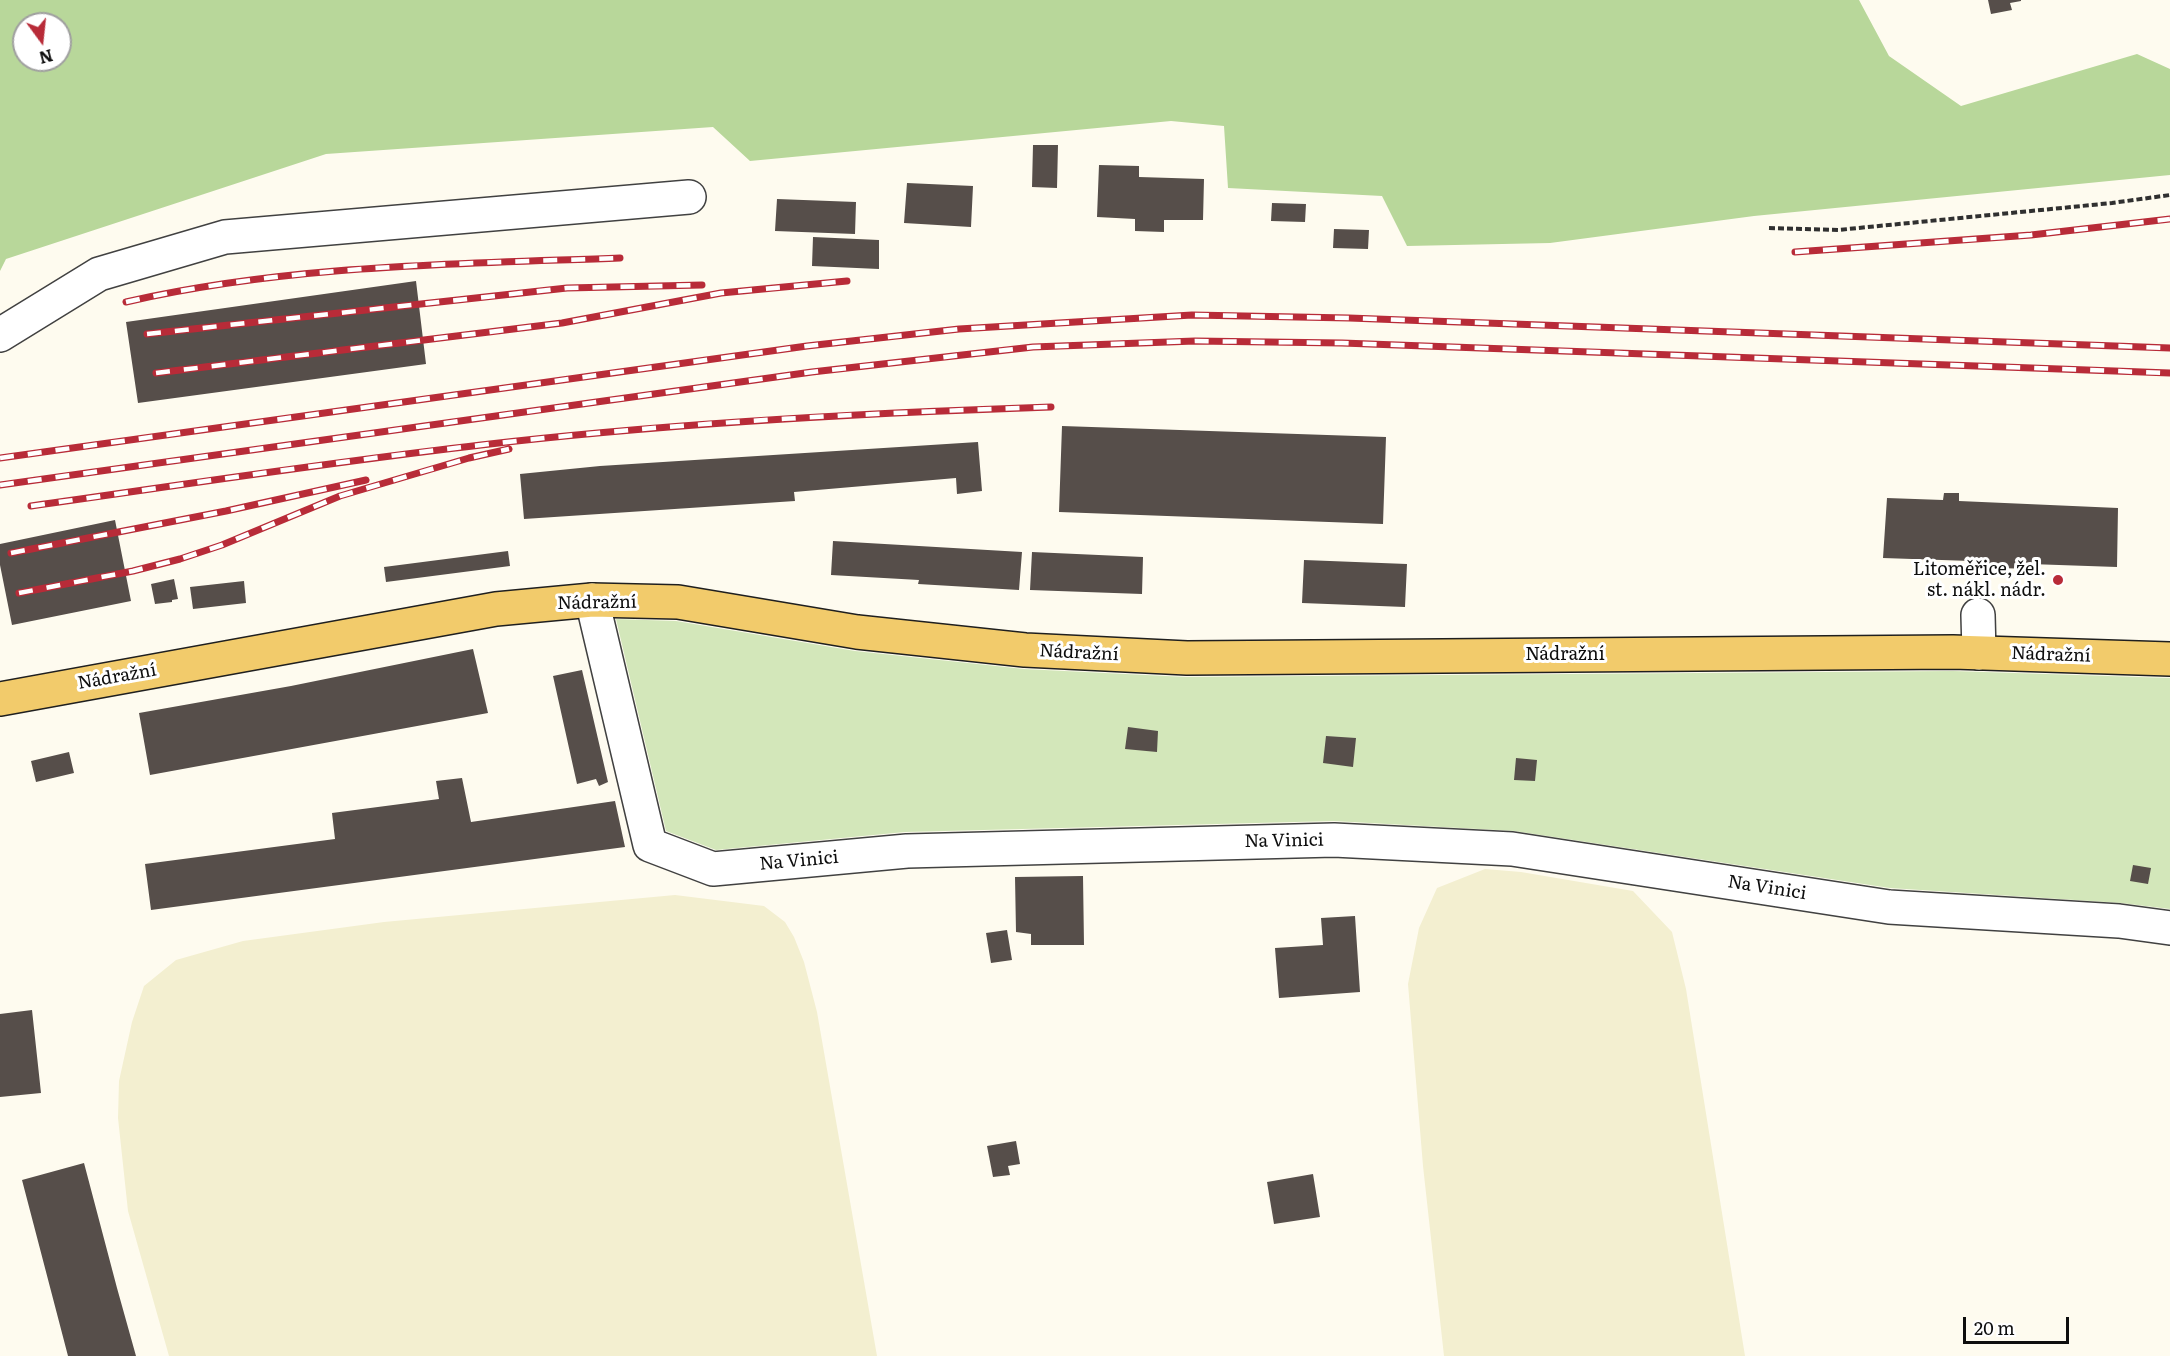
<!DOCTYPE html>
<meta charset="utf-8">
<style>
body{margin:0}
#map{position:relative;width:2170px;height:1356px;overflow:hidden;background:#fefbef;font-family:Literata,serif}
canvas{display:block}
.north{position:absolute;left:12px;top:12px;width:60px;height:60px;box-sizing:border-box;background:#fff;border:2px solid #9f9f9f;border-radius:50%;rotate:165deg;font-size:16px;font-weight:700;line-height:24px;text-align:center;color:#0e0e0e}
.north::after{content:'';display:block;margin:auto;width:21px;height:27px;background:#b82b38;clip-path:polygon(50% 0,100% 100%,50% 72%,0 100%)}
.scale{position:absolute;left:1963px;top:1317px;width:106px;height:27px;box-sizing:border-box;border:3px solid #0e0e0e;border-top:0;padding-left:8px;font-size:18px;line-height:21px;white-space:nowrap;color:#0e0e0e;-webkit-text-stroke:4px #fff;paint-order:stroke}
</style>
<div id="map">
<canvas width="2170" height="1356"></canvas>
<div class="north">N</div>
<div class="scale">20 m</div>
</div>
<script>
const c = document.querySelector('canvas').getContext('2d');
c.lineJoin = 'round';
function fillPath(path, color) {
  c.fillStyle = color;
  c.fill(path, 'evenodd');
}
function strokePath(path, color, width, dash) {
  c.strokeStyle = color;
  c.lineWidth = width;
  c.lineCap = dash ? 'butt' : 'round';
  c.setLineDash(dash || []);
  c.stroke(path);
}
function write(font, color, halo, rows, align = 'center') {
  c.font = font + ' Literata,serif';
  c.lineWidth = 6;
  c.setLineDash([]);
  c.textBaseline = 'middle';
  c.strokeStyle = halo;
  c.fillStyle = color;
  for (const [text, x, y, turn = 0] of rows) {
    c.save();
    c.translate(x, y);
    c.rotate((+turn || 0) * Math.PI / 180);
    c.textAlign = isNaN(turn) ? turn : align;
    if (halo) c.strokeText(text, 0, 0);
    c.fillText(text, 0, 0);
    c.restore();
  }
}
fillPath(new Path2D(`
 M 1485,869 L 1521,872 L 1633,891 L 1672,932 L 1686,989 L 1745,1356 L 1444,1356 L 1423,1166 L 1408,984 L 1419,928 L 1437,888 Z
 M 675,895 L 764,906 L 785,922 L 794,937 L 804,962 L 817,1012 L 877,1356 L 169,1356 L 128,1211 L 118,1118 L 119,1081 L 132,1022 L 144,986 L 176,960 L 243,941 L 384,922 Z`), '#f3efd0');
fillPath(new Path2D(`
 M 616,619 L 676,621 L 855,651 L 1024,669 L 1186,677 L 1953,671 L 2170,678 L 2170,909 L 2121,903 L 1890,888 L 1514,831 L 1334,821 L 905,832 L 716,850 L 666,831 Z`), '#d3e7ba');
fillPath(new Path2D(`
 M 0,0 L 1859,0 L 1889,56 L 1961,106 L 2137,54 L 2170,69 L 2170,175 L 1754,216 L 1550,243 L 1407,246 L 1382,196 L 1228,188 L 1224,126 L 1171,121 L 750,161 L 713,127 L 326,154 L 6,259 L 0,271 ZM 24,24 L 60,24 L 60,60 L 24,60 Z`), '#b8d79a');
fillPath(new Path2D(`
 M 1988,0 L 2021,0 L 2021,1 L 2010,3 L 2012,10 L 1991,14 Z
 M 1033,145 L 1058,145 L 1057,188 L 1032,187 Z
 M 1099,165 L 1139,166 L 1139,177 L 1204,179 L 1203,220 L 1164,220 L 1164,232 L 1135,231 L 1135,219 L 1097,217 Z
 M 907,183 L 973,186 L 971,227 L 904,223 Z
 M 777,199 L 856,202 L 855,234 L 775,231 Z
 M 1272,203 L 1306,204 L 1305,222 L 1271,221 Z
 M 1334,229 L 1369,230 L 1368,249 L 1333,248 Z
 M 813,237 L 879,240 L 879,269 L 812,266 Z
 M 416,281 L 426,364 L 138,403 L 126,322 Z
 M 1062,426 L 1386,437 L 1383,524 L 1059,512 Z
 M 978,442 L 982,491 L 957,494 L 956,478 L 794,492 L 795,501 L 524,519 L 520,474 L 600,466 Z
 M 1944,493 L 1959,493 L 1959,501 L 2118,508 L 2117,567 L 2030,564 L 2030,569 L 1970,567 L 1971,561 L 1883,558 L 1887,498 L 1943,500 Z
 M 115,520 L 131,601 L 12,625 L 0,565 L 0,544 Z
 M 833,541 L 1022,552 L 1019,590 L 918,584 L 919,580 L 831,575 Z
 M 508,551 L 510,566 L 386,582 L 384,567 Z
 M 1032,552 L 1143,557 L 1142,594 L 1030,590 Z
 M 1304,560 L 1407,564 L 1405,607 L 1302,603 Z
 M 174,579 L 178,599 L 172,600 L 172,602 L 155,604 L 151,584 Z
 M 244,581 L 246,603 L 193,609 L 190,587 Z
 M 473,649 L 488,713 L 150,775 L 139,713 L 291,686 Z
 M 582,670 L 608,782 L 599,786 L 596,779 L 577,784 L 553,676 Z
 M 1128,727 L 1158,731 L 1157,752 L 1125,749 Z
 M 1326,736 L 1356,738 L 1353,767 L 1323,763 Z
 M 69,752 L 74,773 L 36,782 L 31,761 Z
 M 1516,758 L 1537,760 L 1535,781 L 1514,780 Z
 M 462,778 L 471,822 L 615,801 L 625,847 L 151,910 L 145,864 L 335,839 L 332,813 L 439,799 L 436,781 Z
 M 2133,865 L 2151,868 L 2148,884 L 2130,881 Z
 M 1083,876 L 1084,945 L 1031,945 L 1031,934 L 1016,932 L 1015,877 Z
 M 1355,916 L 1360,992 L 1279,998 L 1275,948 L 1323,945 L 1321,918 Z
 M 1007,930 L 1012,960 L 991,963 L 986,933 Z
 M 32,1010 L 41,1093 L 0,1097 L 0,1014 Z
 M 1016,1141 L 1020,1164 L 1008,1166 L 1010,1175 L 993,1177 L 987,1146 Z
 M 84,1163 L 117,1288 L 136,1356 L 68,1356 L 22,1180 Z
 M 1313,1174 L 1320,1217 L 1274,1224 L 1267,1182 Z`), '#564e4a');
const minor = new Path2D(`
 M 0,335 L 99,274 L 225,237 L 689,197
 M 592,600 L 650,845 L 713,869 L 907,851 L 1334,840 L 1512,849 L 1889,907 L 2119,921 L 2170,928
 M 1978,615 L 1979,653`);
const major = new Path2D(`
 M 0,699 L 496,609 L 592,600 L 678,602 L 857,632 L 1025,650 L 1187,658 L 1953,652 L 2170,659`);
strokePath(minor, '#414141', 36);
strokePath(major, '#1f1f1f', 36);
strokePath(new Path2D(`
 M 1769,228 L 1838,230 L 2112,203 L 2170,195`), '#303030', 4, [6, 3]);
strokePath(minor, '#fff', 33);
strokePath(major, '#f2cb6b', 33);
const rail = new Path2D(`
 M 1795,252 L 2031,235 L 2170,219
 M 126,302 C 288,265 454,264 620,258
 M 147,334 L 567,288 L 702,285
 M 156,373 L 562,323 L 721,293 L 847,281
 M 0,458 L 807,346 L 959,329 L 1192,315 L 1349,318 L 2170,348
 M 0,485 L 812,372 L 1033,347 L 1195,341 L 1342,343 L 2170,373
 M 31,506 C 181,485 331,462 481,445 C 670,423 861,413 1051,407
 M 11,553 L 226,511 L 366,480
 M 19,593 L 133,571 L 180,559 L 222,545 L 340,496 L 469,458 L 509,449`);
strokePath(rail, '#b82b38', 7);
strokePath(rail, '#fff', 4.5, [14]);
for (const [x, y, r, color] of [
 [2058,580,6,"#b82b38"]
]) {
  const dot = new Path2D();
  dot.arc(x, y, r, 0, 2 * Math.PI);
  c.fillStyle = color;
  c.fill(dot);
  strokePath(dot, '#fff', 2);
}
write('18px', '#0e0e0e', '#fff', [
 ["Litoměřice, žel.",2046,570],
 ["st. nákl. nádr.",2046,591]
], 'right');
write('18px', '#0e0e0e', '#fff', [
 ["Nádražní",597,603,-1],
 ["Nádražní",1079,653,3],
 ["Nádražní",1565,655],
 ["Nádražní",2051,655,2],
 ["Nádražní",117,677,-10],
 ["Na Vinici",1284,841,-1],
 ["Na Vinici",799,861,-5],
 ["Na Vinici",1767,888,9]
]);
</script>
